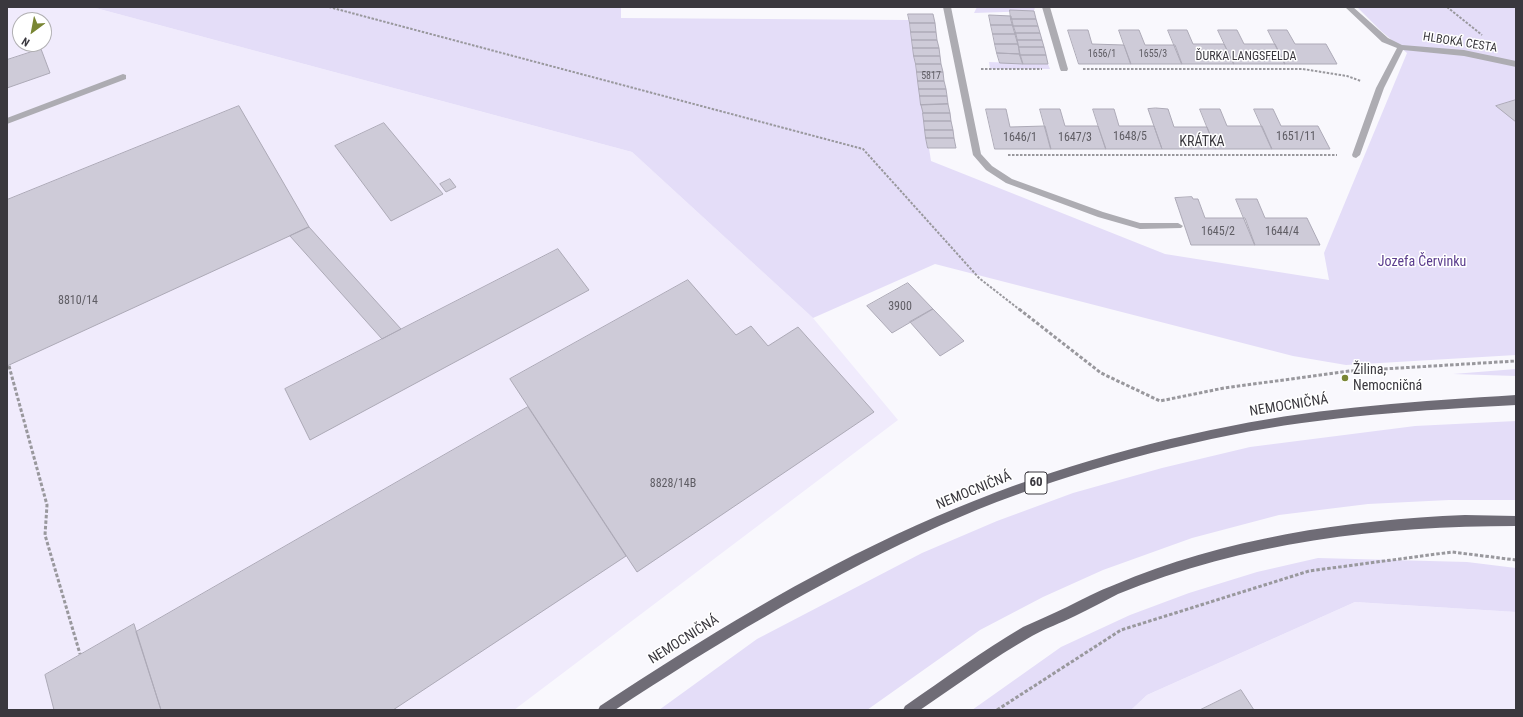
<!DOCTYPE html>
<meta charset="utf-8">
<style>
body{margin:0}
#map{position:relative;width:1523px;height:717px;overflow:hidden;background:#f9f8fd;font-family:"Roboto Condensed",sans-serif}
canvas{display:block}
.frame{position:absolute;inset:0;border:8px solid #3a383e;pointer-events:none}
.north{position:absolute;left:12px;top:12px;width:40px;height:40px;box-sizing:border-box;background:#fff;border:1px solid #b0afb2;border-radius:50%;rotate:212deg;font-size:11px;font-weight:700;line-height:16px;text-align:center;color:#3a383e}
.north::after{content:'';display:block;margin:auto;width:14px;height:18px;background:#798634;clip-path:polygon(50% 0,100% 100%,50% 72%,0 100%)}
</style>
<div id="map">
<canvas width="1523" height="717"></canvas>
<div class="frame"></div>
<div class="north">N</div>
</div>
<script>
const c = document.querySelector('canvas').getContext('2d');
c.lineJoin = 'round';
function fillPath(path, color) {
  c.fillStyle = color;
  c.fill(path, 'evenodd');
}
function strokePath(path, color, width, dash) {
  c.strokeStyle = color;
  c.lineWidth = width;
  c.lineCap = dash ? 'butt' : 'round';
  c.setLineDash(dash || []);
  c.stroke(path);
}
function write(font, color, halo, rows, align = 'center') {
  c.font = font + ' "Roboto Condensed",sans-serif';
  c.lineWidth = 3;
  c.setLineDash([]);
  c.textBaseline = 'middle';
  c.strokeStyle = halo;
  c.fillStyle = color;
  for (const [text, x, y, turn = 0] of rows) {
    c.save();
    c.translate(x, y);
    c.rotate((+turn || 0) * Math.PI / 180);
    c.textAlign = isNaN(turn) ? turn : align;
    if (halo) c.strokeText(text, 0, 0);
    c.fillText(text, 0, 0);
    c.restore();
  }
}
fillPath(new Path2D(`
 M 7,7 L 92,7 L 632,152 L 813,318 L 898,420 L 514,710 L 7,710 ZM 20,20 L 44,20 L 44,44 L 20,44 Z
 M 1355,602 L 1516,612 L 1516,710 L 1131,710 L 1147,695 Z`), '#f0ebfc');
fillPath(new Path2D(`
 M 92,7 L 621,7 L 621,18 L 909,20 L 931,161 L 1165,254 L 1329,280 L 1324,253 L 1407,53 L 1381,31 L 1357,7 L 1516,7 L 1516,355 L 1346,365 L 1293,356 L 935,264 L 813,318 L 632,152 Z
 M 977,7 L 1035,7 L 1034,11 L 974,13 Z
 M 989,62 L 1048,64 L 1050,69 L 990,69 Z
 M 1516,369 L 1516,376 L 1453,374 Z
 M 1516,421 L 1516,500 L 1449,500 L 1368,504 L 1279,515 L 1192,538 L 1103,570 L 1043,597 L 980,630 L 867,710 L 659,710 L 757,639 L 922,553 L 997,521 L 1073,493 L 1162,468 L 1250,447 L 1415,426 Z
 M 1318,558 L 1467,562 L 1516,568 L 1516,612 L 1355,602 L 1147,695 L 1131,710 L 972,710 L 1061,647 L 1130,615 L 1189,593 L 1257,572 Z`), '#e4ddf8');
const building = new Path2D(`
 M 1010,10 L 1034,11 L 1036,19 L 1011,19 Z
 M 908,14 L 933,14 L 935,23 L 910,23 Z
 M 989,15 L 1011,16 L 1013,25 L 991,25 Z
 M 1011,19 L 1036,19 L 1038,26 L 1013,26 Z
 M 910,23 L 935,23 L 936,32 L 911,32 Z
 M 991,25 L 1013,25 L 1016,34 L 993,34 Z
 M 1013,26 L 1038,26 L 1040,33 L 1015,33 Z
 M 1068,30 L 1088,30 L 1092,44 L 1124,45 L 1131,64 L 1079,64 Z
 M 1119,30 L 1139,30 L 1145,45 L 1175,45 L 1182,64 L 1131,64 Z
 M 1168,30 L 1187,30 L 1193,44 L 1224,44 L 1234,64 L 1182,64 Z
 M 1218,30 L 1237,30 L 1244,44 L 1275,44 L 1285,64 L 1234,64 Z
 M 1268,30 L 1287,30 L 1295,44 L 1326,44 L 1337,64 L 1285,64 Z
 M 911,32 L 936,32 L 937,40 L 912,40 Z
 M 1015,33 L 1040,33 L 1042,40 L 1017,40 Z
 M 993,34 L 1016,34 L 1018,44 L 995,44 Z
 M 912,40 L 937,40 L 939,48 L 913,48 Z
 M 1017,40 L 1042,40 L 1044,47 L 1019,47 Z
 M 995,44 L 1018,44 L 1020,54 L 997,53 Z
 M 1019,47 L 1044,47 L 1046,55 L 1020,55 Z
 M 913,48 L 939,48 L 940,56 L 914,56 Z
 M 41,49 L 50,73 L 7,88 L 7,60 Z
 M 997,53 L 1020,54 L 1023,64 L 1000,63 Z
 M 1020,55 L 1046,55 L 1048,64 L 1023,64 Z
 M 914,56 L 940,56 L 941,64 L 916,64 Z
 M 916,64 L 941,64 L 943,72 L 917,72 Z
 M 917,72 L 943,72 L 944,81 L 918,81 Z
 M 918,81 L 944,81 L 946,89 L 919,89 Z
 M 919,89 L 946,89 L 947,96 L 920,96 Z
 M 920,96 L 947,96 L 948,104 L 921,105 Z
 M 1516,100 L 1516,122 L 1496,106 Z
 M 948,104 L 950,113 L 923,113 L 921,105 Z
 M 239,106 L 309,227 L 7,366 L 7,200 Z
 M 1156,108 L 1168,109 L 1174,127 L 1207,127 L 1216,149 L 1162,149 L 1148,109 Z
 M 986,109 L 1006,109 L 1010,127 L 1045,126 L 1051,149 L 995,149 Z
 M 1040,109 L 1060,109 L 1065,126 L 1098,126 L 1106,149 L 1051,149 Z
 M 1093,109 L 1114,109 L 1119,126 L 1154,126 L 1162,149 L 1106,149 Z
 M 1200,109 L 1220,109 L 1227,126 L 1262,126 L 1272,149 L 1216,149 Z
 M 1254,109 L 1273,109 L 1281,126 L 1318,126 L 1330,149 L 1272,149 Z
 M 923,113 L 950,113 L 951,121 L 924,121 Z
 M 924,121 L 951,121 L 953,130 L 925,130 Z
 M 384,123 L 443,194 L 391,221 L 335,146 Z
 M 925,130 L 953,130 L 954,138 L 926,138 Z
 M 926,138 L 954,138 L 956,148 L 928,148 Z
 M 450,179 L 456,187 L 446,192 L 440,184 Z
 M 1192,197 L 1193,199 L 1198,199 L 1205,218 L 1245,218 L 1255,245 L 1191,245 L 1175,198 Z
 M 1236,199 L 1257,199 L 1265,218 L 1307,218 L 1320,245 L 1255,245 Z
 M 309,227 L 401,329 L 382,339 L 290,236 Z
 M 558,249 L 589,290 L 310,440 L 285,389 Z
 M 688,280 L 736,335 L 751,326 L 768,346 L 798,327 L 874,412 L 637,572 L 510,379 Z
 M 908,283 L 933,309 L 892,333 L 867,306 Z
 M 933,309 L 964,341 L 940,356 L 910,322 Z
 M 528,407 L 626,556 L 393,710 L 161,710 L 136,632 Z
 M 134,624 L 161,710 L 54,710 L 45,675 Z
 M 1241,690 L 1254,710 L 1200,710 Z`);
fillPath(building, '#cecbd8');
strokePath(building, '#adaab7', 1);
strokePath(new Path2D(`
 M 329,7 L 863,149 L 979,278 L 1020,310
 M 1447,7 L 1482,35
 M 981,69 L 1042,69
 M 1083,69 L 1303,69 L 1347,76 L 1361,81
 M 1008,155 L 1337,155`), '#99989d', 2, [2.5, 1.5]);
strokePath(new Path2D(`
 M 1019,309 L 1101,373 L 1160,401 L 1224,388 L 1350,371 L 1516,361
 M 9,366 L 47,505 L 45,535 L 80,654
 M 997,710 L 1121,630 L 1309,571 L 1452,552 L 1516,560`), '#99989d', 3, [3.5, 2]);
fillPath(new Path2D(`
 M 943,7 L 951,7 L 981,154 L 992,166 L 1012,179 L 1103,212 L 1140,223 L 1178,223 L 1183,226 L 1181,228 L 1140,229 L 1098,217 L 1006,183 L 986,170 L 973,155 Z
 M 1042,7 L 1050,7 L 1068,69 L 1067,71 L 1061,71 L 1060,69 Z
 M 1345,7 L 1353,7 L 1388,38 L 1402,45 L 1464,50 L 1516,61 L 1516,67 L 1464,56 L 1403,50 L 1384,88 L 1360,155 L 1356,158 L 1353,157 L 1352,155 L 1376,88 L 1397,48 L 1382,42 Z
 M 123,74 L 126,75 L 126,79 L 7,124 L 7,118 Z`), '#adacb2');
fillPath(new Path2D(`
 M 1516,395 L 1516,405 C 1421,410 1325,416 1231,435 C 1126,456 1020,488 922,534 C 815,584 714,645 615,710 L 598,710 L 600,706 C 702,639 805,575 917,525 C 1017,480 1123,447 1231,426 C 1325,407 1421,401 1516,395 Z
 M 1465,515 L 1516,516 L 1516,526 C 1381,526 1244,542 1118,594 C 1104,601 1090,609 1075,616 C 1061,623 1046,628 1032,636 C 993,658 957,685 920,710 L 903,710 L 905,706 C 944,679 982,651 1023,627 C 1038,620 1053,614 1067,607 C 1083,599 1098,591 1114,585 C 1224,538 1346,520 1465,515 Z`), '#6f6c76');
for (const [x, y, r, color] of [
 [1345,378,4,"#798634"]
]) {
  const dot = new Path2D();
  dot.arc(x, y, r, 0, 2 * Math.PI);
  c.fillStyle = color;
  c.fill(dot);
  strokePath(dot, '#fff', 1.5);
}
write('10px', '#5f5d64', null, [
 ["1656/1",1102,54],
 ["1655/3",1153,54],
 ["5817",931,76]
]);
write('12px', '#3a383e', '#fff', [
 ["HLBOKÁ CESTA",1460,43,9],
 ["ĎURKA LANGSFELDA",1246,57]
]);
write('12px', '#5f5d64', null, [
 ["1648/5",1130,137],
 ["1651/11",1296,137],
 ["1646/1",1020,138],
 ["1647/3",1075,138],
 ["1645/2",1218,232],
 ["1644/4",1282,232],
 ["8810/14",78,301],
 ["3900",900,307],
 ["8828/14B",673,484]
]);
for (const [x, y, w] of [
 [1036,483,22]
]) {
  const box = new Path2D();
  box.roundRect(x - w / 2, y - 11, w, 22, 3);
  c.fillStyle = '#fff';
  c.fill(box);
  strokePath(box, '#3a383e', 1);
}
write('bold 13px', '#3a383e', null, [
 ["60",1036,483]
]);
write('14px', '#3a383e', '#fff', [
 ["KRÁTKA",1202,142],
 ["NEMOCNIČNÁ",1289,406,-9],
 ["NEMOCNIČNÁ",974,491,-22],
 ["NEMOCNIČNÁ",684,640,-32]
]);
write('14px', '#5a3c8d', '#fff', [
 ["Jozefa Červinku",1422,262]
]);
write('14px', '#3a383e', '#fff', [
 ["Žilina,",1353,370],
 ["Nemocničná",1353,386]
], 'left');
</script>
